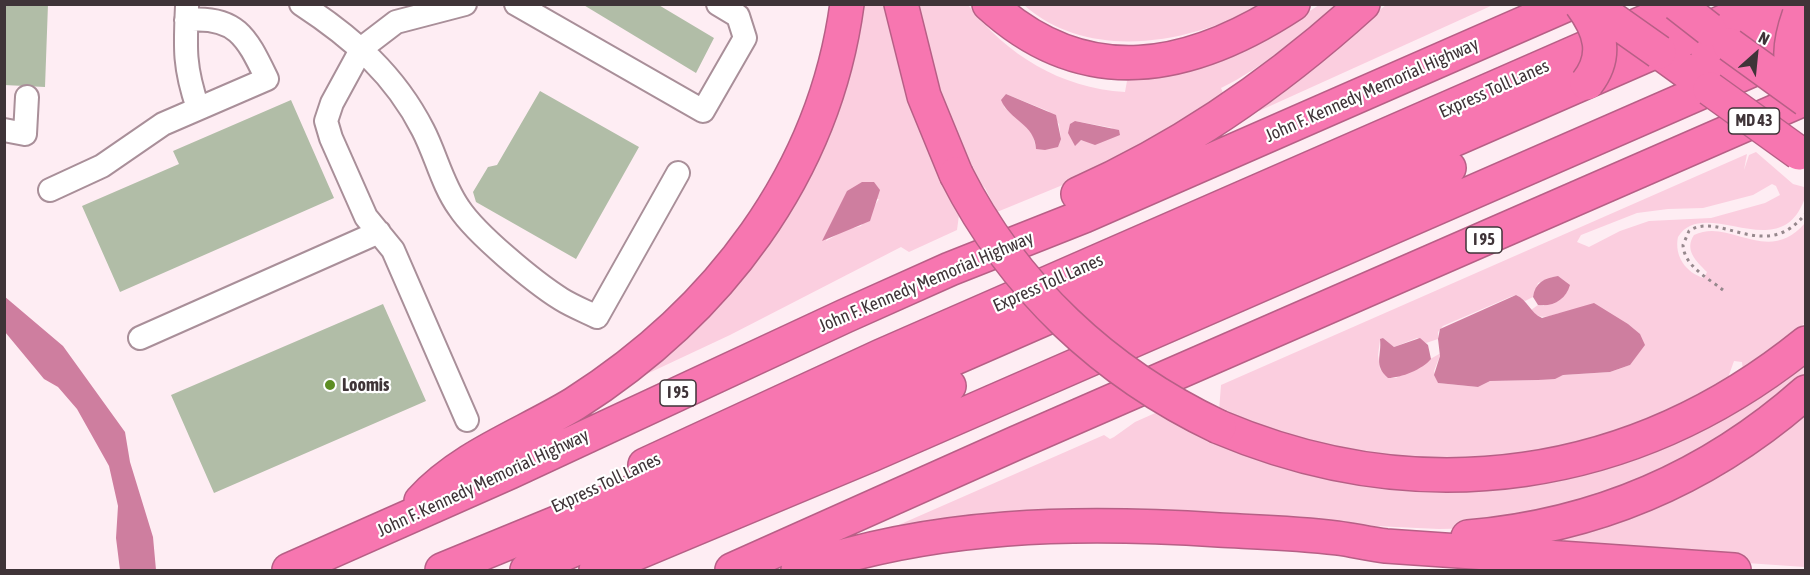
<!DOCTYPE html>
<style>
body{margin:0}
#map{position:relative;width:1810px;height:575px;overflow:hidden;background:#feedf3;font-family:"Asap Condensed",sans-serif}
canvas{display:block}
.frame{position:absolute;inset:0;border:6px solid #3f3438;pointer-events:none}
.north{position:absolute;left:1726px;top:24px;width:60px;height:60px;-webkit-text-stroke:4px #fff;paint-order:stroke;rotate:27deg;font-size:16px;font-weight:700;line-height:24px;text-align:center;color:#3f3438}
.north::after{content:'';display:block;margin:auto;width:21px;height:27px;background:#3f3438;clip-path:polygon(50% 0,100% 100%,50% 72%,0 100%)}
</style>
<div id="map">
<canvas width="1810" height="575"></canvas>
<div class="frame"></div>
<div class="north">N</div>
</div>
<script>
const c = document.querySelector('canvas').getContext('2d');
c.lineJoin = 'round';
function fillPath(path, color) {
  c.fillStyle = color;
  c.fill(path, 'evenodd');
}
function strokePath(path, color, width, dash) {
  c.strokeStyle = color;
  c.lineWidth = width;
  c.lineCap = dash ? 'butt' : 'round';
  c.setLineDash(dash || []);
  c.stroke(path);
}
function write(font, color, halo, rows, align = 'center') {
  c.font = font + ' "Asap Condensed",sans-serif';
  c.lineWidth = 4.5;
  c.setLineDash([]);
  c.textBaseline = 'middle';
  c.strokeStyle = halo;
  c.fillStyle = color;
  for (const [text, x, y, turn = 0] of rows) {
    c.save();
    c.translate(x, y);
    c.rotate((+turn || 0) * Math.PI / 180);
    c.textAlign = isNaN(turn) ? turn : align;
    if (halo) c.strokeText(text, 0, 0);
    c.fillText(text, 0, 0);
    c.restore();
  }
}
fillPath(new Path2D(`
 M 856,5 L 892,5 L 959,215 L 957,230 L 909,252 L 901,247 L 730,335 L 619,387 L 730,282 ZM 879,199 L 861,226 L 845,230 L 826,241 L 843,200 Z
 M 916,5 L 968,5 C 1007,55 1060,88 1125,92 L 1127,81 L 1161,76 L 1217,62 L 1270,37 L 1319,5 L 1336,5 C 1300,35 1264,67 1221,88 L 1225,97 L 1232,99 L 1070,182 L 997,212 L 985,188 L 979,183 L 967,164 L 955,127 L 949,125 ZM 1006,94 L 1048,111 L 1059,124 L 1061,139 L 1036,149 L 1032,132 L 1004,107 ZM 1075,121 L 1113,128 L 1087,141 L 1081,140 Z
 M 1024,5 L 1261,5 C 1192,43 1089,63 1024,5 Z
 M 1386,5 L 1493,5 L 1259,111 L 1257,107 Z
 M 1756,152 L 1793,184 L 1804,187 C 1807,195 1804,202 1800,209 C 1772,260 1703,197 1678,237 C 1674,256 1686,273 1704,278 L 1707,272 C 1696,261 1684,250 1694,235 C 1730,217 1767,267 1805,223 L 1805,323 L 1743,372 L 1742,362 L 1734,361 L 1729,375 L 1732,380 L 1675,411 L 1549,452 L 1435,461 L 1320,447 L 1219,411 L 1221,385 L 1747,154 L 1744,170 L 1749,155 ZM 1772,184 L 1776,186 L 1780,195 L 1765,203 L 1711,218 L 1649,221 L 1620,231 L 1589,247 L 1577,242 L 1581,235 L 1637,213 L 1668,209 L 1703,208 L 1753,195 ZM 1553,277 L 1544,306 L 1538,305 L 1531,310 C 1539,320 1548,317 1559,313 L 1630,365 L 1610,372 L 1563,375 L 1538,380 L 1490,381 L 1478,387 L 1438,383 L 1434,371 L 1441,353 L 1396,378 L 1391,378 L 1380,369 L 1378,355 L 1380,340 L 1383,338 L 1394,347 L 1417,338 L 1426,343 L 1438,339 L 1438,332 L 1443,326 L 1510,297 L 1516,295 L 1525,301 L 1533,297 L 1538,283 Z
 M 1805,354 L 1805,381 C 1711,475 1572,529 1439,529 L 1071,512 L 972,519 L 896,532 L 894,527 L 1104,435 L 1110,439 L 1114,437 L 1135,422 L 1162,410 C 1167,415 1172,414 1178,417 C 1208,431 1232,443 1264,454 C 1456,519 1648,479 1805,354 Z
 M 1805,411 L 1805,567 L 1673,558 L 1542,541 Z`), '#fbcedf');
fillPath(new Path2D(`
 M 1006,94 L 1056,115 L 1061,139 L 1058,147 L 1045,150 L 1036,149 C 1035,124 1009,120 1001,100 Z
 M 1075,121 L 1119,130 L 1120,135 L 1095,145 L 1081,140 L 1075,146 L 1068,133 L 1070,124 Z
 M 862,182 L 874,182 L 880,190 L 870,221 L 822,241 L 847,191 Z
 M 1558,276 L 1570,285 C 1566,299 1554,307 1538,305 L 1533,297 C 1535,283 1544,278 1558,276 Z
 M 1516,295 C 1528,300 1530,313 1542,318 L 1594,303 L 1628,324 L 1640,334 L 1645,345 L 1630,365 L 1610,372 L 1563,375 L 1555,379 L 1538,380 L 1490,381 L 1478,387 L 1438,383 L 1434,375 L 1440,356 L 1438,339 L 1440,329 Z
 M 4,296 L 63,346 L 125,432 L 130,462 L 153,537 L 156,570 L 120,570 L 116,538 L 118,506 L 109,466 L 77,409 L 58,387 L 44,379 L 5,332 Z
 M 1383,338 L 1394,347 L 1420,338 L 1428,345 L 1431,359 C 1423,369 1401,378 1388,378 C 1373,365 1382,356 1380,339 Z`), '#ce7e9f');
fillPath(new Path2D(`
 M 4,4 L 48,4 L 45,87 L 4,85 Z
 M 582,4 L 657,4 L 714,38 L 696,73 Z
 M 540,91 L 639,147 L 576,259 L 476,202 L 473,192 L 488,167 L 497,165 Z
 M 291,100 L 334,198 L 120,292 L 82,206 L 179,164 L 173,151 Z
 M 383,304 L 426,401 L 214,493 L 171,395 Z`), '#b1bda7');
const minor = new Path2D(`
 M 301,4 C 353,38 395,75 423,130 C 436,155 442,184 459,208 C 476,234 534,282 561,299 C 572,306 585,311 597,317 L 678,173
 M 465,4 L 396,22 L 362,48 L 332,103 L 326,121 L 331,138 L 366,217 L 393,250 L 467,420
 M 516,4 L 703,111 L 745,38 L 738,16 L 718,4
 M 187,6 C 185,48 184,68 198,108
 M 4,130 L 25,134 L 27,97
 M 50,190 L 102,166 L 163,124 L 267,79 C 247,38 237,15 186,20
 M 140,338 L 379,232`);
const highway = new Path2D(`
 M 901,4 L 924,96 L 956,174
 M 989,4 C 1086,93 1191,71 1293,4
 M 1659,52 L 1710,89
 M 1708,55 L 1806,12
 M 1078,194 C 1184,147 1278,81 1363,4
 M 1087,326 L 1449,168
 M 1219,427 C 1423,513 1634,482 1806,343
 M 645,465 L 881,356 L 1686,4
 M 421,501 C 462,456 523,435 574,404 C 717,313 824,175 847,4
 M 1468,537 C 1596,526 1710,477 1806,392
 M 289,570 L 510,472 L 845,316 L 950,269 L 1084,216 L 1568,4
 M 442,570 L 900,382 L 1764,4
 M 527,570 L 949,386
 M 596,570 L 871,455 L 1784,56
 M 732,570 L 1016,443 L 1806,98
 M 798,570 C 935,523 1076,521 1219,530 C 1258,532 1298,533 1337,538 C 1353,540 1369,544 1386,546 L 1734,570`);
strokePath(minor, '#a98f99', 26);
strokePath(highway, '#b75f86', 36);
strokePath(new Path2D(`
 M 1723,290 C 1708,278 1684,266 1683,245 L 1689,231 C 1719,210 1766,265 1806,213`), '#96888d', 3, [3, 4.5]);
strokePath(minor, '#fff', 22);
strokePath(highway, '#f776b0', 33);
const highwayBridge = new Path2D(`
 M 1581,4 C 1601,31 1608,56 1587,83
 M 1591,4 L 1659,52
 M 1677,4 L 1709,29
 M 1730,45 L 1806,100
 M 1710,89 L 1799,153
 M 1797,93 C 1789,61 1788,46 1799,15
 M 956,174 C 1013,287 1105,373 1219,427`);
strokePath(highwayBridge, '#b75f86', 36, []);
strokePath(highwayBridge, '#f776b0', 33);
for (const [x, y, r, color] of [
 [330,385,6,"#5d8d22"]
]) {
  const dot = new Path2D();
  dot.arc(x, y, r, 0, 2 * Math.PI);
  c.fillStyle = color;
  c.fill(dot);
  strokePath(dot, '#fff', 2);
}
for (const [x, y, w] of [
 [1754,121,51],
 [1484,240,36],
 [678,393,36]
]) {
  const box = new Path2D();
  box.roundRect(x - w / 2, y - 13, w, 26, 4.5);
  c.fillStyle = '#fff';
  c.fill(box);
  strokePath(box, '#3f3438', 1.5);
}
write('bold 16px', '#3f3438', null, [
 ["MD 43",1754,121],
 ["I 95",1484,240],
 ["I 95",678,393]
]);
write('18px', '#3f3438', '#fff', [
 ["Express Toll Lanes",1494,89,-24],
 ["John F. Kennedy Memorial Highway",1372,90,-24],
 ["John F. Kennedy Memorial Highway",926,282,-23],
 ["Express Toll Lanes",1048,283,-24],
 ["John F. Kennedy Memorial Highway",483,483,-25],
 ["Express Toll Lanes",606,483,-25]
]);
write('bold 18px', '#3f3438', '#fff', [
 ["Loomis",342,385]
], 'left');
</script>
